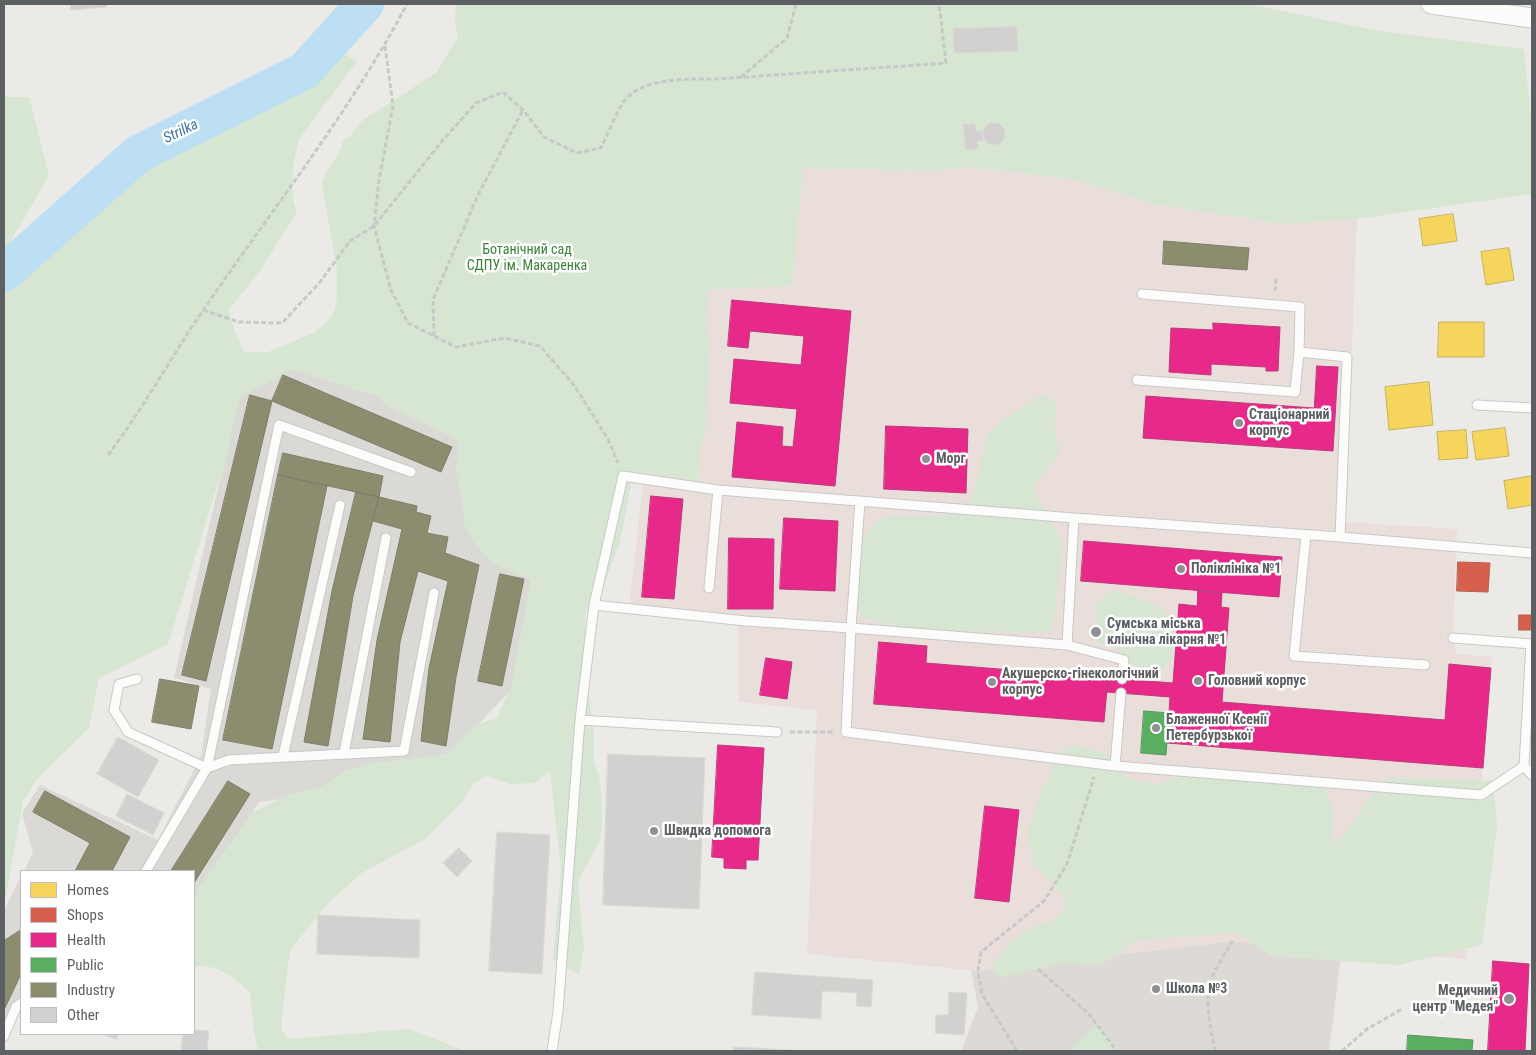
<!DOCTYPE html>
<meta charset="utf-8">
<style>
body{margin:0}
#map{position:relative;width:1536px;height:1055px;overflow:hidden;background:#ebeae6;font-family:"Roboto Condensed",sans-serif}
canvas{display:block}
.frame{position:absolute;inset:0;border:5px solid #5c6063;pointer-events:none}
.legend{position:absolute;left:20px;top:870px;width:175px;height:165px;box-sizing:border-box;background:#fff;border:1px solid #bebfc1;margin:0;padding:6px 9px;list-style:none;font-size:15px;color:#5c6063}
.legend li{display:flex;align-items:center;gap:10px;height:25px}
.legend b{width:25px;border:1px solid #bebfc1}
</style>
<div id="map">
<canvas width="1536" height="1055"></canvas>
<div class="frame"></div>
<ul class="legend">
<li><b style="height:14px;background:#f6d55c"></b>Homes</li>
<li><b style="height:14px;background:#d6604d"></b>Shops</li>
<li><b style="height:14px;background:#e7298a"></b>Health</li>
<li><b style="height:14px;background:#5aae61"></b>Public</li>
<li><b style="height:14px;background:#8c8c6e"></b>Industry</li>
<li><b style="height:14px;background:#d2d1cf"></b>Other</li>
</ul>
</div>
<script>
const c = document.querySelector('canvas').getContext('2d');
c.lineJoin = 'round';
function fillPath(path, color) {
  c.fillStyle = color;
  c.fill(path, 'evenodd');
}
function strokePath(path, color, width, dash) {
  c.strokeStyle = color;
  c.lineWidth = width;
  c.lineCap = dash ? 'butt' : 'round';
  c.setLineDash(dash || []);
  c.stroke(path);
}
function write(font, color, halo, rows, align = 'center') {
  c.font = font + ' "Roboto Condensed",sans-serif';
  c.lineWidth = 5;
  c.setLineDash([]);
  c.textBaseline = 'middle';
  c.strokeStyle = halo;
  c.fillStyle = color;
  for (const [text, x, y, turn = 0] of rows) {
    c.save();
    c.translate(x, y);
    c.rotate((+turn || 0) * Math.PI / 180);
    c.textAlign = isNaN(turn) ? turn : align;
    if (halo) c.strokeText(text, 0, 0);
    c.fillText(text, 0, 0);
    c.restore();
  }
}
fillPath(new Path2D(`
 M 291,369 L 385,395 L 461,433 L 536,582 L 511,690 L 450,754 L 376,786 L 259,802 L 194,904 L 194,871 L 24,871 L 33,853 L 22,813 L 40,785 L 158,840 L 201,756 L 211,689 L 174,678 L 239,397 Z
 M 21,876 L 21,1005 L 4,1034 L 4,911 Z`), '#dbd9d6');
fillPath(new Path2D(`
 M 1233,941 L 1342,949 L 1329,1051 L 961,1051 L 978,1007 L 971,970 L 978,971 Z`), '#dddad6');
fillPath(new Path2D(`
 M 970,167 L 1072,179 L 1154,204 L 1283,224 L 1357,219 L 1345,522 L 1457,529 L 1453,638 L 1457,654 L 1492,657 L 1466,959 L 1233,941 L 978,971 L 807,954 L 817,710 L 739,702 L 738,626 L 629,608 L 644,472 L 698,482 L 708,290 L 792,286 L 803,168 L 935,171 Z`), '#eadedb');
fillPath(new Path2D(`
 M 456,4 L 1249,4 L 1378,31 L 1524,49 L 1532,129 L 1532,194 L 1357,219 L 1283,224 L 1154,204 L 1072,179 L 970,167 L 935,171 L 803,168 L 792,286 L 708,290 L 706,330 L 710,340 L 705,435 L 700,444 L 698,482 L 644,472 L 633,474 L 620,542 L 606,579 L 587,607 L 585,619 L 587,682 L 594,734 L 594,763 L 599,776 L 602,801 L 602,827 L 600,840 L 578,881 L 582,934 L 584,948 L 579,975 L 553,959 L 561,869 L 550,771 L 535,783 L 510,784 L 486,776 L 474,783 L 461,803 L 425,839 L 362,873 L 328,903 L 299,939 L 291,950 L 288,963 L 281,1028 L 287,1039 L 409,1029 L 465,1051 L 258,1051 L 254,1031 L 250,992 C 234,978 216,963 194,967 L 194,894 L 252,813 L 284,797 L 322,786 L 344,772 L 367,764 L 448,754 C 464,736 470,723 496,719 L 511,688 L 531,580 L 492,563 L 475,544 L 469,534 L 464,523 L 462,497 L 456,473 L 459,448 L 456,439 L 383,404 L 381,398 L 372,394 L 292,370 L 239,398 L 223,472 L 218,483 L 168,644 L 99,678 L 89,728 L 37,779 L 23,801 L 6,895 L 4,898 L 4,97 L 29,97 L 49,176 L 5,250 L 17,238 L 98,184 L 179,121 L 190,115 L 228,105 L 332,47 L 357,61 L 300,137 C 293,160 288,190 297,212 L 261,269 L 229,310 L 231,322 L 244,352 L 268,352 L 314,333 L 328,321 L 335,310 L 337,296 L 337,270 L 322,184 L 326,172 L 338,155 L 344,139 L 351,136 L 354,130 L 362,121 L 437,72 L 458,37 L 455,24 Z
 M 1046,395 L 1056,403 L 1055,429 L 1059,455 L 1032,488 L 1063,543 L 1054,620 L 1048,632 L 920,631 L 862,618 L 855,602 L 859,547 L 877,521 L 888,517 L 961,514 L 974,494 L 987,436 L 1004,419 L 1035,399 Z
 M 1109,592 L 1121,592 L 1161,608 L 1172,622 L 1172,657 L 1162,672 L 1157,674 L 1139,671 L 1117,649 L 1097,642 L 1095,605 Z
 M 1074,745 L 1110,755 L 1119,763 L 1123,774 L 1133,780 L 1157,784 L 1197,769 L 1315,777 L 1324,785 L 1332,808 L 1332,843 L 1342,837 L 1380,784 L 1391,778 L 1493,781 L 1497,826 L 1482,945 L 1398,965 L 1272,956 L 1238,933 L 1138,940 L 1101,965 L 1063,963 L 999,978 L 993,963 L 1021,932 L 1056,919 L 1065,910 L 1065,898 L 1033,862 L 1028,831 L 1040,794 L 1062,749 Z
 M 1096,1025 L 1120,1051 L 1069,1051 Z`), '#d6e6d2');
const homes = new Path2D(`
 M 1453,214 L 1457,241 L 1423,246 L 1419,219 Z
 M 1509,248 L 1514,280 L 1486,285 L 1481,252 Z
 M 1439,322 L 1484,322 L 1484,357 L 1438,357 Z
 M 1429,382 L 1433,425 L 1389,430 L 1385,387 Z
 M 1505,428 L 1509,456 L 1476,460 L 1472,432 Z
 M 1466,430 L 1468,458 L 1439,460 L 1437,432 Z
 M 1532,476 L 1532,505 L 1508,509 L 1504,481 Z`);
fillPath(homes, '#f6d55c');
strokePath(homes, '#c8b25e', 1);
const shops = new Path2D(`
 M 1458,562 L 1490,563 L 1488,592 L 1457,591 Z
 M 1519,615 L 1532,615 L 1532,630 L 1519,630 Z`);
fillPath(shops, '#d6604d');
strokePath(shops, '#b16054', 1);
const health = new Path2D(`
 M 732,300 L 851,311 L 835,486 L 732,477 L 737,422 L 783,427 L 782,446 L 793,447 L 797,409 L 730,403 L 734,359 L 801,365 L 804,336 L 750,331 L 748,348 L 728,346 Z
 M 1213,323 L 1280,327 L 1278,371 L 1266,371 L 1266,367 L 1211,364 L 1211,375 L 1169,372 L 1171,328 L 1213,330 Z
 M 1317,366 L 1338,367 L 1333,451 L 1143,438 L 1146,396 L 1314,408 Z
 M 886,426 L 968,429 L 966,493 L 884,489 Z
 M 651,496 L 683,499 L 674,599 L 642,597 Z
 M 784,518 L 838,521 L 835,591 L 780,589 Z
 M 729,538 L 774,539 L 773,609 L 728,609 Z
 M 1084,541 L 1282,557 L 1279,597 L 1081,581 Z
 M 1198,591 L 1222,593 L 1221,607 L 1229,608 L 1222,702 L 1445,720 L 1449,664 L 1491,668 L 1483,768 L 1167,743 L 1170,697 L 1107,692 L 1108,678 L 1173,683 L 1179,604 L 1197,606 Z
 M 879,642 L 927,646 L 926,663 L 1108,678 L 1104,722 L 874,704 Z
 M 766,658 L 792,662 L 787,699 L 760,695 Z
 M 718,745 L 764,748 L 758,860 L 746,860 L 746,869 L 724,868 L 724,858 L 712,857 Z
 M 985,806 L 1019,810 L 1009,902 L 975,898 Z
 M 1493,961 L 1529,964 L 1525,1051 L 1488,1051 Z`);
fillPath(health, '#e7298a');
strokePath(health, '#bd3a7e', 1);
const public = new Path2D(`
 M 1144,711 L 1169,713 L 1166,755 L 1141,753 Z
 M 1408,1035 L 1473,1040 L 1472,1051 L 1407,1051 Z`);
fillPath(public, '#5aae61');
strokePath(public, '#5b9762', 1);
const industry = new Path2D(`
 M 1164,241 L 1249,248 L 1247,270 L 1163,264 Z
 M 283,375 L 452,447 L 441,472 L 272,401 Z
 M 250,395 L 272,401 L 206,681 L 182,675 Z
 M 283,453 L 383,476 L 379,497 L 278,475 Z
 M 278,475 L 327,486 L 272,749 L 223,740 Z
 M 356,492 L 379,497 L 353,596 L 328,746 L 304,742 L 332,591 Z
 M 379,497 L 417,506 L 416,512 L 431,516 L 427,533 L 448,537 L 445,553 L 479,565 L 456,677 L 446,746 L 421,741 L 429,668 L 448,581 L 418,571 L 400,642 L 390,742 L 363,739 L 377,640 L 402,529 L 373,521 Z
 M 500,574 L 524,579 L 502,686 L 478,681 Z
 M 160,679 L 199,686 L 191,729 L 152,722 Z
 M 228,781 L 250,794 L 194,883 L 194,871 L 171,871 Z
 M 45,791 L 130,837 L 112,871 L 75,871 L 90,843 L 33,812 Z
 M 21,930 L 21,974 L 4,1010 L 4,941 Z`);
fillPath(industry, '#8c8c6e');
strokePath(industry, '#7e7f6b', 1);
strokePath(new Path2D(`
 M 4,273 L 138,154 L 304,71 L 365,4`), '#bcdff3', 38);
const building = new Path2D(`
 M 71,4 L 107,4 L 107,7 L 71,10 Z
 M 1017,27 L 1018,51 L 954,53 L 953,29 Z
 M983 134a11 11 0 1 1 22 0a11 11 0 1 1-22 0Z
 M 975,124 L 976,132 L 982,131 L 983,141 L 977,141 L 978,149 L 966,150 L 963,125 Z
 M 118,737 L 159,760 L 138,797 L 97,774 Z
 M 608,754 L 705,758 L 699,909 L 603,905 Z
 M 127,794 L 164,813 L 153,835 L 116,816 Z
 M 497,832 L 550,835 L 542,974 L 489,971 Z
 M 459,848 L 472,861 L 457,877 L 443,863 Z
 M 318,915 L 420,920 L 419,958 L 317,954 Z
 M 755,972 L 873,980 L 871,1007 L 856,1006 L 857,993 L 822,991 L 821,1019 L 752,1015 Z
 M 949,992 L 967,993 L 964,1035 L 935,1033 L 936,1015 L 948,1015 Z
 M 194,1030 L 209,1031 L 207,1051 L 181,1051 L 183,1034 L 194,1034 Z
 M 101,1034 L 118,1034 L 117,1039 Z
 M 734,1047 L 811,1051 L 733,1051 Z`);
fillPath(building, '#d2d1cf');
strokePath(building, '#dad9d5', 1);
const service = new Path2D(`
 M 1142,294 L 1300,307 L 1299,352
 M 1137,380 L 1295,392 L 1299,352 L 1347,357 L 1340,537 L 1532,553
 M 1477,405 L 1532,408
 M 1306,535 L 1294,656 L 1425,665
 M 1340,537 L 1074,518 L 1067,645 L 851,628 L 846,732 L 1115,766 L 1481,795 L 1524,766
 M 709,588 L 718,490 L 1074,518
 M 594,605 L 746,621 L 851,628 L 860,501
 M 1453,638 L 1532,644
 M 1531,644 L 1524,766 L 1532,775
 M 1067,645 L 1124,660 L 1122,679
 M 137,679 L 119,684 L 114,710 L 128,732 L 207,768 L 279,425 L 411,472
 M 580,720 L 777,732
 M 344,753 L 386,538
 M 283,756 L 340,505
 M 1115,766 L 1121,693
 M 146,871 L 207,768 L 229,760 L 404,751 L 434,593
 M 4,1036 L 16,1007 L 21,1003
 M 552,1051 L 558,1012 L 580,720 L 594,605 L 623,476 L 718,490`);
const minor = new Path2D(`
 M 1431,4 L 1532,18`);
strokePath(service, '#c8c8c8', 11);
strokePath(minor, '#c8c8c8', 21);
strokePath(new Path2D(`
 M 385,46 L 393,106 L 379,180 L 374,226 L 391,290 L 408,323 L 456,347 L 505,338 L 540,346 L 574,385 L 608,439 L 618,463
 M 741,77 L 787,38 L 796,4
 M 1275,291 L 1276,277
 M 203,310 L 239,322 L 282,323 L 320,282 L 350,241 L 374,226 L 443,140 L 476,103 L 503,92 L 523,110 L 544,137 L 577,153 L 601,148 C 607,136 617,110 625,100 C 643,77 691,79 717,79 L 946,63 L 939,4
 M 434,336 L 433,300 L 478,195 L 523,110
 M 108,455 C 143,409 171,357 204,309 C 273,208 350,112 407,4
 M 790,732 L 833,732
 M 1038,969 L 1088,1013 L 1117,1051
 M 1017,1051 L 982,994 L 978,971 L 981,952 L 1044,901 L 1067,864 L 1094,777
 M 1215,1051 C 1211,1032 1206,1009 1209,989 C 1212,972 1223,956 1233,941
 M 1342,1051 L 1367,1029 L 1402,1009`), '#c5cac8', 3, [5, 2.5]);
strokePath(service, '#fcfcfb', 9);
strokePath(minor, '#fcfcfb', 19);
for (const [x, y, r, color] of [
 [1239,423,5,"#8e9091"],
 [926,459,5,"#8e9091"],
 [1181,569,5,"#8e9091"],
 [1096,632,6,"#8e9091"],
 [1198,681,5,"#8e9091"],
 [992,682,5,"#8e9091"],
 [1156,728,5,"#8e9091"],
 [654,831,5,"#8e9091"],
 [1156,989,5,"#8e9091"],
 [1509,999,6,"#8e9091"]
]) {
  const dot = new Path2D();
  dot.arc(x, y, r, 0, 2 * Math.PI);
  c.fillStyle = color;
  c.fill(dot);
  strokePath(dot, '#fff', 2);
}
write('14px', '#3c833b', '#fff', [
 ["Ботанічний сад",527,250],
 ["СДПУ ім. Макаренка",527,266]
]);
write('bold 14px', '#5c6063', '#fff', [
 ["Стаціонарний",1249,415],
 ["корпус",1249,431],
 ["Морг",936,459],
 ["Поліклініка №1",1191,569],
 ["Сумська міська",1107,624],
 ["клінічна лікарня №1",1107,640],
 ["Акушерско-гінекологічний",1002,674],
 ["корпус",1002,690],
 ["Головний корпус",1208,681],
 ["Блаженної Ксенії",1166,720],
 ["Петербурзької",1166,736],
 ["Швидка допомога",664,831],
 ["Школа №3",1166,989],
 ["Медичний",1498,991,"right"],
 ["центр \"Медея\"",1498,1007,"right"]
], 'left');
write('italic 15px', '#4376a2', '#fff', [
 ["Strilka",181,132,-26]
]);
</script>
